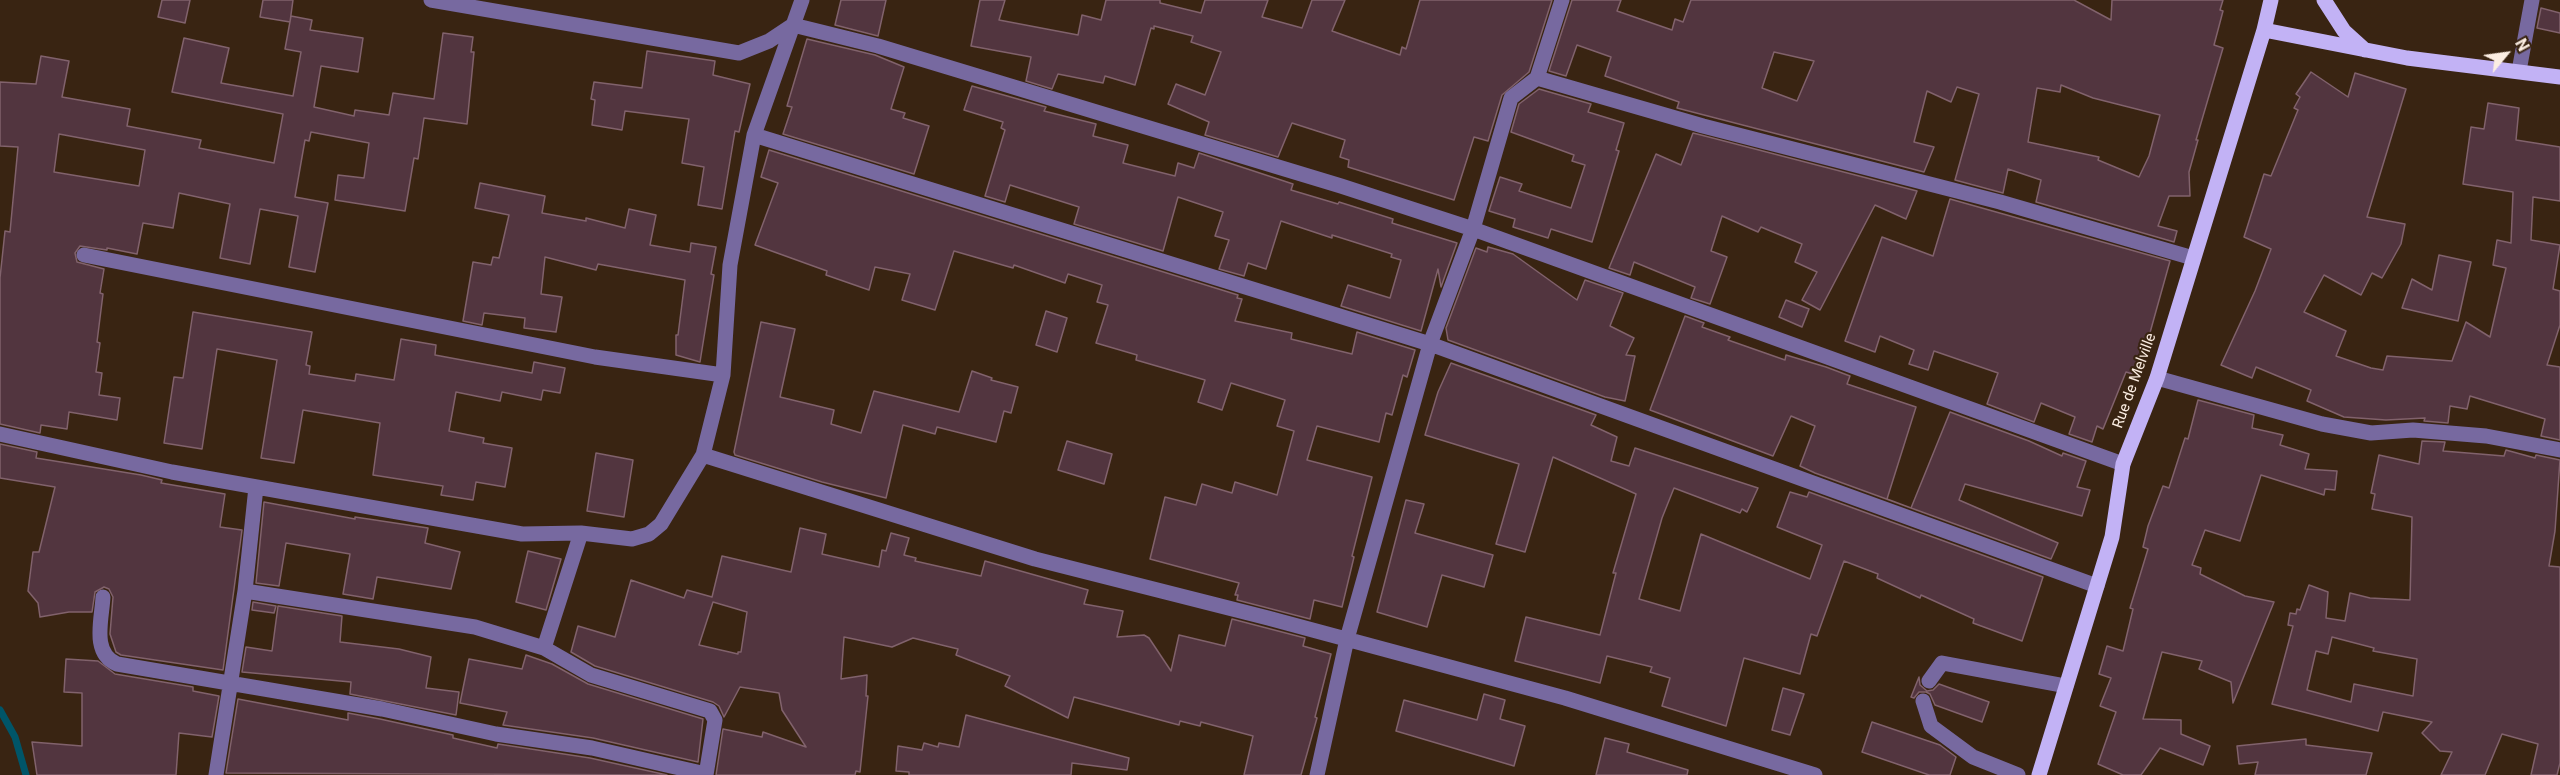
<!DOCTYPE html>
<style>
body{margin:0}
#map{position:relative;width:2560px;height:775px;overflow:hidden;background:#392412;font-family:Roboto,sans-serif}
canvas{display:block}
.north{position:absolute;left:2476px;top:24px;width:60px;height:60px;-webkit-text-stroke:4px #392412;paint-order:stroke;rotate:61deg;font-size:16px;font-weight:700;line-height:24px;text-align:center;color:#fceee3}
.north::after{content:'';display:block;margin:auto;width:21px;height:27px;background:#fceee3;clip-path:polygon(50% 0,100% 100%,50% 72%,0 100%)}
</style>
<div id="map">
<canvas width="2560" height="775"></canvas>
<div class="north">N</div>
</div>
<script>
const c = document.querySelector('canvas').getContext('2d');
c.lineJoin = 'round';
function strokePath(path, color, width, dash) {
  c.strokeStyle = color;
  c.lineWidth = width;
  c.lineCap = dash ? 'butt' : 'round';
  c.setLineDash(dash || []);
  c.stroke(path);
}
function fillPath(path, color) {
  c.fillStyle = color;
  c.fill(path, 'evenodd');
}
function write(font, color, halo, rows, align = 'center') {
  c.font = font + ' Roboto,sans-serif';
  c.lineWidth = 4.5;
  c.setLineDash([]);
  c.textBaseline = 'middle';
  c.strokeStyle = halo;
  c.fillStyle = color;
  for (const [text, x, y, turn = 0] of rows) {
    c.save();
    c.translate(x, y);
    c.rotate((+turn || 0) * Math.PI / 180);
    c.textAlign = isNaN(turn) ? turn : align;
    if (halo) c.strokeText(text, 0, 0);
    c.fillText(text, 0, 0);
    c.restore();
  }
}
strokePath(new Path2D(`
 M 0,710 L 15,737 L 26,775`), '#005568', 7);
const building = new Path2D(`
 M 162,0 L 190,0 L 185,23 L 158,17 Z
 M 263,0 L 293,0 L 290,22 L 260,17 Z
 M 841,0 L 886,0 L 878,36 L 835,25 Z
 M 980,0 L 1005,0 L 999,20 L 1078,35 L 1082,15 L 1101,20 L 1106,0 L 1160,0 L 1160,3 L 1201,13 L 1205,0 L 1268,0 L 1262,17 L 1302,28 L 1312,0 L 1345,0 L 1332,31 L 1400,55 L 1402,47 L 1406,49 L 1420,0 L 1552,0 L 1529,72 L 1502,95 L 1488,141 L 1474,137 L 1454,200 L 1348,167 L 1349,160 L 1340,157 L 1345,140 L 1292,123 L 1278,157 L 1205,135 L 1209,122 L 1168,104 L 1176,84 L 1205,95 L 1221,52 L 1191,42 L 1193,36 L 1154,26 L 1154,29 L 1151,28 L 1135,85 L 1105,76 L 1103,83 L 1058,74 L 1052,89 L 1026,81 L 1031,57 L 971,46 Z
 M 1572,0 L 1621,0 L 1617,11 L 1672,30 L 1675,19 L 1683,22 L 1691,0 L 2074,0 L 2111,20 L 2112,0 L 2223,0 L 2220,10 L 2223,11 L 2214,45 L 2223,48 L 2196,140 L 2198,140 L 2189,172 L 2190,196 L 2169,196 L 2158,226 L 2177,231 L 2174,242 L 2036,202 L 2041,180 L 2008,169 L 2003,193 L 1955,180 L 1979,94 L 1957,87 L 1951,102 L 1927,91 L 1914,142 L 1934,147 L 1924,172 L 1677,108 L 1679,102 L 1605,76 L 1611,57 L 1577,45 L 1566,76 L 1549,71 ZM 1774,52 L 1814,61 L 1797,101 L 1762,88 ZM 2061,85 L 2093,98 L 2160,115 L 2149,156 L 2139,177 L 2098,160 L 2099,157 L 2028,142 L 2037,88 L 2060,92 Z
 M 2541,8 L 2560,13 L 2560,33 L 2537,28 Z
 M 291,16 L 312,20 L 310,30 L 363,38 L 358,72 L 321,66 L 314,107 L 354,116 L 355,110 L 389,115 L 393,93 L 434,99 L 443,33 L 473,37 L 471,52 L 474,52 L 467,124 L 424,118 L 418,159 L 414,158 L 405,211 L 335,200 L 338,175 L 364,178 L 369,143 L 311,132 L 309,141 L 305,140 L 295,197 L 328,203 L 315,272 L 289,267 L 298,216 L 260,209 L 250,264 L 220,258 L 230,204 L 179,193 L 173,228 L 143,223 L 137,254 L 107,248 L 107,250 L 80,246 L 75,253 L 77,262 L 104,269 L 100,293 L 103,294 L 97,342 L 100,343 L 96,372 L 102,373 L 99,395 L 120,398 L 117,420 L 69,412 L 67,429 L 41,425 L 40,433 L 0,424 L 0,278 L 5,231 L 10,232 L 18,147 L 0,146 L 0,82 L 36,84 L 41,56 L 69,61 L 62,97 L 130,109 L 127,126 L 201,140 L 199,148 L 274,163 L 283,114 L 172,92 L 184,38 L 229,48 L 221,83 L 293,96 L 301,52 L 285,49 ZM 59,134 L 145,150 L 139,186 L 54,172 Z
 M 807,39 L 875,55 L 904,67 L 891,109 L 905,113 L 903,118 L 929,126 L 914,174 L 783,134 L 792,107 L 787,106 Z
 M 647,51 L 715,61 L 713,75 L 750,84 L 739,132 L 735,131 L 722,209 L 698,205 L 704,167 L 682,163 L 689,119 L 625,111 L 622,130 L 592,125 L 595,100 L 591,99 L 594,82 L 642,88 Z
 M 2311,72 L 2348,97 L 2355,73 L 2406,89 L 2367,217 L 2405,224 L 2401,244 L 2382,278 L 2372,273 L 2361,295 L 2324,275 L 2304,312 L 2346,331 L 2336,356 L 2371,368 L 2383,370 L 2387,356 L 2452,361 L 2466,322 L 2490,337 L 2506,268 L 2493,265 L 2497,240 L 2511,243 L 2513,192 L 2463,184 L 2471,127 L 2484,129 L 2488,103 L 2519,108 L 2516,140 L 2560,147 L 2560,201 L 2533,197 L 2531,240 L 2560,245 L 2553,289 L 2560,291 L 2560,325 L 2547,365 L 2560,367 L 2560,440 L 2541,436 L 2545,419 L 2470,396 L 2467,409 L 2450,406 L 2448,423 L 2424,421 L 2425,418 L 2386,420 L 2344,417 L 2307,401 L 2311,390 L 2256,367 L 2252,378 L 2221,365 L 2255,291 L 2271,249 L 2244,237 L 2264,174 L 2271,176 L 2298,110 L 2294,108 L 2300,97 L 2296,94 Z
 M 972,86 L 1046,107 L 1044,111 L 1096,124 L 1093,136 L 1128,145 L 1123,163 L 1175,176 L 1178,163 L 1194,168 L 1199,153 L 1293,184 L 1291,190 L 1338,204 L 1339,202 L 1393,219 L 1392,223 L 1457,243 L 1441,287 L 1438,269 L 1421,331 L 1341,306 L 1348,285 L 1390,298 L 1401,260 L 1391,257 L 1392,254 L 1332,235 L 1332,238 L 1281,221 L 1266,269 L 1248,263 L 1244,276 L 1219,269 L 1229,240 L 1215,236 L 1223,212 L 1178,197 L 1163,251 L 1074,224 L 1079,207 L 1010,185 L 1005,202 L 985,196 L 1005,130 L 1001,128 L 1003,122 L 964,110 Z
 M 1539,89 L 1591,104 L 1588,112 L 1624,123 L 1616,150 L 1619,151 L 1592,242 L 1551,229 L 1548,238 L 1513,227 L 1515,219 L 1489,211 L 1500,177 L 1522,184 L 1519,191 L 1571,208 L 1585,165 L 1572,161 L 1574,155 L 1511,132 L 1519,104 Z
 M 1693,133 L 1701,135 L 1917,191 L 1906,219 L 1875,205 L 1820,310 L 1802,300 L 1817,272 L 1795,262 L 1802,244 L 1761,227 L 1758,232 L 1722,216 L 1711,251 L 1727,257 L 1710,304 L 1691,298 L 1695,287 L 1634,262 L 1630,275 L 1609,268 L 1656,154 L 1681,165 Z
 M 769,150 L 1238,295 L 1237,298 L 1242,299 L 1235,321 L 1292,333 L 1291,339 L 1352,354 L 1357,332 L 1415,350 L 1407,377 L 1403,375 L 1392,415 L 1386,413 L 1379,442 L 1317,426 L 1307,460 L 1372,477 L 1352,556 L 1354,557 L 1342,607 L 1314,600 L 1310,619 L 1237,600 L 1238,595 L 1235,595 L 1239,583 L 1150,559 L 1165,497 L 1196,505 L 1202,484 L 1232,493 L 1235,482 L 1277,495 L 1294,431 L 1277,426 L 1285,400 L 1231,383 L 1222,410 L 1198,402 L 1205,380 L 1136,360 L 1137,355 L 1096,343 L 1108,305 L 1097,302 L 1102,285 L 1068,274 L 1065,283 L 1014,265 L 1013,268 L 954,251 L 935,310 L 902,300 L 910,274 L 875,267 L 869,290 L 826,275 L 827,271 L 755,245 L 778,183 L 761,177 Z
 M 480,183 L 545,196 L 542,213 L 586,221 L 586,218 L 625,228 L 629,209 L 656,215 L 650,245 L 690,252 L 691,243 L 716,247 L 711,274 L 714,275 L 700,362 L 676,355 L 676,335 L 678,335 L 685,280 L 598,264 L 596,270 L 545,257 L 541,294 L 562,297 L 556,332 L 524,328 L 525,318 L 484,313 L 482,325 L 463,321 L 473,262 L 491,265 L 493,257 L 499,258 L 509,215 L 475,208 Z
 M 1950,199 L 2170,261 L 2146,347 L 2136,375 L 2126,372 L 2103,429 L 2097,426 L 2092,442 L 2069,434 L 2075,417 L 2041,403 L 2034,422 L 1987,404 L 1998,373 L 1934,351 L 1928,370 L 1909,364 L 1914,350 L 1880,336 L 1875,352 L 1845,341 L 1882,237 L 1933,256 Z
 M 1488,247 L 1513,254 L 1577,300 L 1585,280 L 1623,293 L 1610,326 L 1634,338 L 1626,355 L 1635,356 L 1625,401 L 1605,397 L 1448,340 L 1446,328 L 1476,248 L 1487,252 Z
 M 2439,255 L 2471,262 L 2458,321 L 2402,308 L 2412,279 L 2432,290 Z
 M 1786,300 L 1809,309 L 1802,327 L 1779,317 Z
 M 1046,311 L 1067,318 L 1057,352 L 1036,345 Z
 M 193,312 L 312,332 L 306,365 L 310,366 L 309,374 L 355,381 L 356,374 L 394,380 L 401,339 L 436,345 L 435,355 L 532,373 L 534,362 L 565,368 L 560,393 L 543,390 L 541,400 L 502,392 L 500,401 L 456,392 L 449,431 L 484,438 L 483,443 L 512,448 L 505,487 L 476,482 L 473,500 L 441,495 L 443,486 L 373,475 L 380,423 L 303,410 L 294,463 L 261,458 L 277,360 L 217,349 L 202,449 L 164,443 L 174,377 L 183,378 Z
 M 1685,316 L 1704,323 L 1702,327 L 1730,337 L 1728,340 L 1785,360 L 1786,355 L 1826,367 L 1850,376 L 1847,384 L 1916,407 L 1887,499 L 1911,508 L 1950,412 L 2029,441 L 2062,456 L 2063,453 L 2086,461 L 2077,487 L 2090,490 L 2082,516 L 1965,484 L 1959,500 L 2058,543 L 2051,559 L 1815,473 L 1800,466 L 1815,426 L 1791,416 L 1773,456 L 1650,410 Z
 M 761,322 L 795,329 L 780,397 L 834,410 L 831,424 L 861,433 L 874,391 L 959,412 L 972,371 L 992,378 L 991,380 L 1018,387 L 1011,413 L 1004,411 L 996,442 L 937,427 L 935,434 L 903,425 L 886,498 L 822,482 L 735,455 L 734,452 Z
 M 1451,363 L 1596,415 L 1591,425 L 1617,437 L 1611,461 L 1629,466 L 1635,448 L 1758,488 L 1747,512 L 1742,509 L 1740,513 L 1674,488 L 1662,518 L 1639,599 L 1680,611 L 1701,534 L 1810,579 L 1822,545 L 1777,527 L 1790,492 L 1807,497 L 1809,492 L 2043,577 L 2022,641 L 1973,623 L 1974,619 L 1921,595 L 1920,598 L 1877,578 L 1878,574 L 1844,561 L 1817,636 L 1811,634 L 1800,674 L 1744,658 L 1726,726 L 1662,706 L 1670,678 L 1650,672 L 1652,667 L 1607,656 L 1600,683 L 1515,661 L 1526,617 L 1600,635 L 1616,573 L 1613,573 L 1636,494 L 1553,457 L 1525,552 L 1496,544 L 1519,464 L 1425,435 L 1438,392 Z
 M 2198,400 L 2254,415 L 2252,428 L 2283,435 L 2280,445 L 2309,454 L 2305,469 L 2337,471 L 2335,490 L 2325,489 L 2324,495 L 2261,475 L 2240,541 L 2205,530 L 2192,565 L 2201,568 L 2200,574 L 2245,596 L 2274,602 L 2233,703 L 2231,682 L 2199,669 L 2202,661 L 2162,652 L 2143,719 L 2181,720 L 2181,734 L 2210,746 L 2203,765 L 2160,748 L 2141,775 L 2123,775 L 2098,764 L 2116,712 L 2100,706 L 2111,678 L 2099,674 L 2107,646 L 2123,651 L 2133,609 L 2130,608 L 2148,549 L 2143,547 L 2148,526 L 2163,486 L 2169,488 L 2185,438 L 2188,439 Z
 M 1067,441 L 1112,454 L 1104,484 L 1058,470 Z
 M 2422,441 L 2445,442 L 2443,451 L 2504,456 L 2506,450 L 2535,458 L 2536,455 L 2560,460 L 2555,531 L 2549,566 L 2560,567 L 2560,763 L 2557,775 L 2531,775 L 2538,744 L 2502,734 L 2485,775 L 2441,775 L 2452,752 L 2440,751 L 2422,733 L 2432,722 L 2383,712 L 2378,731 L 2272,704 L 2293,626 L 2288,625 L 2290,613 L 2296,614 L 2297,609 L 2300,610 L 2309,585 L 2328,592 L 2326,618 L 2345,621 L 2350,593 L 2370,598 L 2410,600 L 2412,517 L 2372,509 L 2375,494 L 2371,493 L 2379,455 L 2419,464 ZM 2332,637 L 2374,648 L 2373,651 L 2417,659 L 2413,696 L 2354,684 L 2351,702 L 2307,690 L 2316,651 L 2328,654 Z
 M 0,444 L 37,452 L 36,458 L 141,475 L 162,480 L 161,483 L 225,494 L 220,527 L 242,530 L 223,670 L 121,655 L 116,652 L 110,634 L 113,597 L 109,589 L 104,587 L 95,592 L 92,612 L 69,612 L 40,617 L 38,603 L 28,591 L 33,552 L 39,552 L 55,487 L 0,478 Z
 M 596,453 L 633,460 L 624,517 L 587,511 Z
 M 1406,500 L 1424,504 L 1415,533 L 1493,555 L 1484,587 L 1442,575 L 1427,627 L 1377,612 Z
 M 264,502 L 355,519 L 355,517 L 428,528 L 425,543 L 460,552 L 451,589 L 377,577 L 373,599 L 343,594 L 350,554 L 286,543 L 279,586 L 256,583 Z
 M 800,528 L 826,534 L 822,554 L 879,567 L 882,550 L 886,551 L 891,533 L 909,538 L 904,555 L 916,558 L 915,561 L 981,576 L 985,561 L 1088,590 L 1084,604 L 1123,611 L 1117,637 L 1144,635 L 1149,638 L 1171,671 L 1179,635 L 1225,646 L 1232,619 L 1305,638 L 1303,646 L 1331,654 L 1315,717 L 1317,718 L 1301,775 L 1244,775 L 1253,736 L 1201,722 L 1200,726 L 1180,721 L 1179,725 L 1074,697 L 1068,718 L 1005,686 L 1010,676 L 956,655 L 958,649 L 913,638 L 892,647 L 844,637 L 841,679 L 867,675 L 866,696 L 868,696 L 860,772 L 856,771 L 855,775 L 716,775 L 723,729 L 762,737 L 763,732 L 806,747 L 782,710 L 779,693 L 740,687 L 724,717 L 719,706 L 713,702 L 595,666 L 571,652 L 578,626 L 615,637 L 631,580 L 684,598 L 687,590 L 712,597 L 722,556 L 791,572 ZM 713,602 L 747,612 L 741,652 L 738,652 L 738,654 L 699,645 Z
 M 528,551 L 561,559 L 546,610 L 516,602 Z
 M 253,602 L 276,606 L 274,613 L 252,610 Z
 M 278,606 L 342,616 L 340,642 L 399,649 L 431,657 L 426,688 L 459,692 L 456,715 L 350,694 L 351,682 L 242,672 L 246,647 L 272,651 Z
 M 526,655 L 552,664 L 588,684 L 703,719 L 698,762 L 593,738 L 503,725 L 507,712 L 460,703 L 469,659 L 522,669 Z
 M 66,659 L 98,661 L 115,674 L 193,687 L 193,691 L 219,696 L 212,737 L 179,733 L 176,775 L 37,775 L 32,742 L 82,746 L 82,693 L 64,692 Z
 M 1919,677 L 1920,685 L 1927,691 L 1933,690 L 1939,684 L 1989,702 L 1982,722 L 1935,705 L 1930,694 L 1926,692 L 1919,692 L 1914,698 L 1911,697 Z
 M 1783,688 L 1804,694 L 1790,735 L 1772,730 Z
 M 1484,694 L 1505,700 L 1500,719 L 1525,726 L 1514,766 L 1396,731 L 1404,700 L 1477,720 Z
 M 238,699 L 348,720 L 348,713 L 380,719 L 453,735 L 453,738 L 497,748 L 498,744 L 590,758 L 667,775 L 226,773 Z
 M 966,715 L 1129,758 L 1127,770 L 1072,763 L 1071,775 L 909,775 L 909,772 L 896,771 L 898,746 L 922,750 L 924,743 L 938,747 L 939,743 L 959,747 Z
 M 1872,722 L 1940,745 L 1956,757 L 1950,775 L 1929,775 L 1862,752 Z
 M 1605,738 L 1629,744 L 1627,752 L 1688,770 L 1687,775 L 1596,775 Z
 M 2306,739 L 2306,745 L 2372,753 L 2366,775 L 2255,775 L 2258,762 L 2239,764 L 2237,746 Z`);
fillPath(building, '#52353f');
strokePath(building, '#81626c', 1.5);
strokePath(new Path2D(`
 M 431,0 L 739,53 L 769,41 L 793,25 L 878,46 L 1341,186 L 1473,229 L 2123,464
 M 2519,71 L 2532,0
 M 1537,78 L 1562,0
 M 754,135 L 1430,344 L 2097,586
 M 723,375 L 730,265 L 754,135 L 802,0
 M 2157,378 L 2322,424 L 2371,433 L 2413,430 L 2486,436 L 2560,450
 M 0,434 L 172,472 L 522,534 L 581,533 L 632,539 L 649,534 L 661,524 L 703,455 L 723,375 L 595,357 L 84,255
 M 703,455 L 1035,559 L 1268,618 L 1565,698 L 1815,775
 M 581,533 L 544,648 L 591,675 L 710,711 L 715,720 L 706,775
 M 245,591 L 475,627 L 544,648
 M 103,597 C 102,619 91,653 117,664 L 382,709 L 496,734 L 592,748 L 706,774
 M 1929,681 L 1942,663 L 2066,686
 M 1923,701 L 1931,726 L 1973,757 L 2018,775
 M 216,775 L 245,591 L 256,487
 M 1317,775 L 1347,639 L 1430,344 L 1473,229 L 1511,98 L 1537,78 L 1703,126 L 2000,202 L 2193,258`), '#7769a0', 15);
strokePath(new Path2D(`
 M 2324,0 L 2344,31 L 2365,50
 M 2264,30 L 2407,58 L 2560,77
 M 2039,775 L 2112,537 L 2123,464 L 2157,378 L 2264,30 L 2271,0`), '#c2b2f5', 15);
write('15px', '#fceee3', '#392412', [
 ["Rue de Melville",2135,381,-70]
]);
</script>
